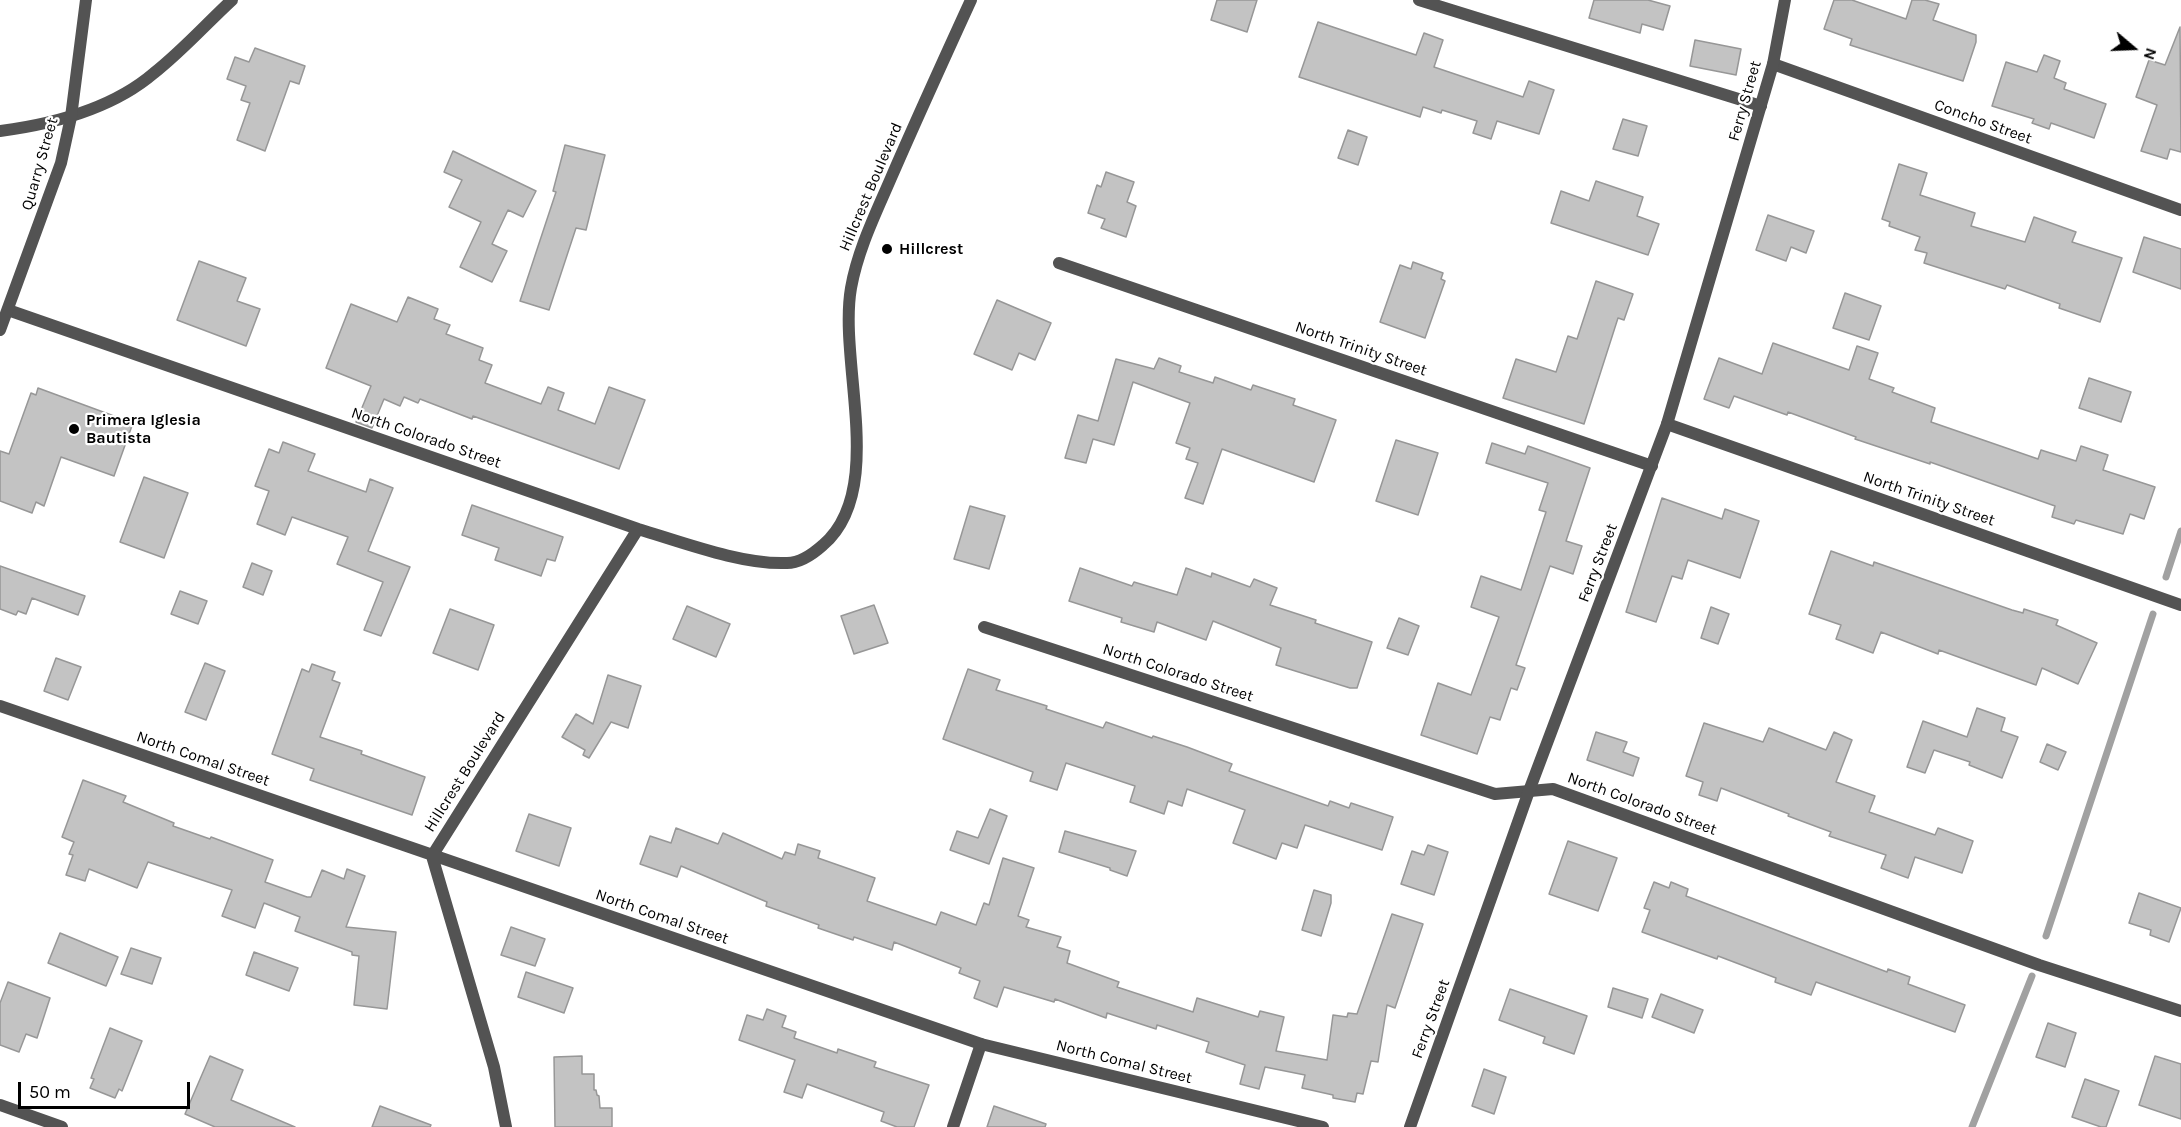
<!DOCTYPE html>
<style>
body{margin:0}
#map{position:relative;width:2181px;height:1127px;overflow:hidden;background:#fff;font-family:Karla,sans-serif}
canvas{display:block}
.north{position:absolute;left:2103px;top:18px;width:60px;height:60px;-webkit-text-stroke:4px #fff;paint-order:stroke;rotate:109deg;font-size:16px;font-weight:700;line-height:24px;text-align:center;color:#000}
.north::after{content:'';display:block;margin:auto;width:21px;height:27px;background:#000;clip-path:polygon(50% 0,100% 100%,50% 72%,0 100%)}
.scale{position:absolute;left:18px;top:1082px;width:172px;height:27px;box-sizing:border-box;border:3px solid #000;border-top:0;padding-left:8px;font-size:18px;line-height:21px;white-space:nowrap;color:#000;-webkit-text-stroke:4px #fff;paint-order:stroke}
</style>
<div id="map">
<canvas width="2181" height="1127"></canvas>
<div class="north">N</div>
<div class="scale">50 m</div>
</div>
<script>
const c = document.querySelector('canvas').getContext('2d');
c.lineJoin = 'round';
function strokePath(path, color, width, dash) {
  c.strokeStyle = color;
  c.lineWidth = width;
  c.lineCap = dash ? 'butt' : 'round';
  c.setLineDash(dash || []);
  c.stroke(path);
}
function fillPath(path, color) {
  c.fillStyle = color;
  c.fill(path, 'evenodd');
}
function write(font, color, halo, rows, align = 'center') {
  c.font = font + ' Karla,sans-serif';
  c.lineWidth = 4.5;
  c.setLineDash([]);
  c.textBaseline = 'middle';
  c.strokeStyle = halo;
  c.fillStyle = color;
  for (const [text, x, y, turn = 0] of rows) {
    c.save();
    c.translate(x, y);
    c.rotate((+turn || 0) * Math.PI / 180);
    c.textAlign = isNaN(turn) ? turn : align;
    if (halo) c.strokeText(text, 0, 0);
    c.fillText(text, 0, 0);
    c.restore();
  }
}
strokePath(new Path2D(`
 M 2166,577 L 2181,531
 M 2046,936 L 2153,614
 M 1972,1127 L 2032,976`), '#a1a1a1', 7);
const building = new Path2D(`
 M 1217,0 L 1257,0 L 1247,32 L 1211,20 Z
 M 1594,0 L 1648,0 L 1670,6 L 1663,30 L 1642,24 L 1640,33 L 1589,18 Z
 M 1834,0 L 1852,0 L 1906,19 L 1912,0 L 1925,0 L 1939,4 L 1933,20 L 1976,35 L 1976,42 L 1963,81 L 1850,45 L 1852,39 L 1824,29 Z
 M 1318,22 L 1416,55 L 1424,33 L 1443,40 L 1434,67 L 1523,97 L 1529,81 L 1554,90 L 1539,134 L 1497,121 L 1491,139 L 1473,133 L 1477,121 L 1442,110 L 1441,113 L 1423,107 L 1420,117 L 1299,77 Z
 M 2180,27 L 2181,152 L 2170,149 L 2167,159 L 2141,151 L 2157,105 L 2136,97 L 2149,60 L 2165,65 Z
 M 1695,40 L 1741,49 L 1736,75 L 1690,66 Z
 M 255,48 L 305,66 L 299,84 L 290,81 L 265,151 L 237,140 L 250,103 L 241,100 L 246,86 L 227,79 L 235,57 L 249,62 Z
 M 2044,55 L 2060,61 L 2054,78 L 2066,83 L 2064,89 L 2106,104 L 2094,138 L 2051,123 L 2049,129 L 2032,123 L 2034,119 L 1992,106 L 2006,62 L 2037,72 Z
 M 1623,119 L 1647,126 L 1638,156 L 1613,149 Z
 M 1348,130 L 1367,137 L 1358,165 L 1338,158 Z
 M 565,145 L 605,155 L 586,230 L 576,228 L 549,310 L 520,301 L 556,192 L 553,191 Z
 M 453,151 L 536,191 L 523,217 L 508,210 L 492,244 L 507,251 L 492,282 L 460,267 L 481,222 L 449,207 L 462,180 L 444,172 Z
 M 1899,164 L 1927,173 L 1920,195 L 1975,213 L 1971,226 L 2025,242 L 2034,217 L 2076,232 L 2072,242 L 2122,258 L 2100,322 L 2059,308 L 2060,304 L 2007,285 L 2005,289 L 1924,263 L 1927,253 L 1915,250 L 1920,237 L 1889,226 L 1890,222 L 1882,219 Z
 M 1106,172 L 1134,182 L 1127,202 L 1136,206 L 1126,237 L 1101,228 L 1105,219 L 1088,213 L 1097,185 L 1101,187 Z
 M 1596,181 L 1643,197 L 1637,216 L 1659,224 L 1648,255 L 1551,223 L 1561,191 L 1589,201 Z
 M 1768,215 L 1814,231 L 1806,253 L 1791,247 L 1786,261 L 1756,250 Z
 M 2144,237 L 2181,249 L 2181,289 L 2133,272 Z
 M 199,261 L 246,278 L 237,301 L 260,309 L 246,346 L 177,320 Z
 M 1413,262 L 1443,273 L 1441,279 L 1445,281 L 1425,338 L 1380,322 L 1400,265 L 1411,269 Z
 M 1596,281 L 1633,294 L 1624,320 L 1618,318 L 1584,424 L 1503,398 L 1516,359 L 1556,372 L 1568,336 L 1577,339 Z
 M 1845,293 L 1881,306 L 1869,340 L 1833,328 Z
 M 408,297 L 438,309 L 434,319 L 450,325 L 446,334 L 483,348 L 479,360 L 492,365 L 485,383 L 541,404 L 548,387 L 564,393 L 558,410 L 595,424 L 609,387 L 645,400 L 619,469 L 473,416 L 472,419 L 420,399 L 418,403 L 404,397 L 400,406 L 384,399 L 372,428 L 356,422 L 371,386 L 326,368 L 351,304 L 397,322 Z
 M 997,300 L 1051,323 L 1035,360 L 1019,353 L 1012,370 L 974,354 Z
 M 1773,343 L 1849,370 L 1857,346 L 1878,353 L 1869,379 L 1894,388 L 1892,392 L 1935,408 L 1931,422 L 2038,459 L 2041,450 L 2076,461 L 2081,446 L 2108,455 L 2103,470 L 2155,487 L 2144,519 L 2130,514 L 2123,534 L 2076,520 L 2074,524 L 2052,517 L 2055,506 L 1930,462 L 1930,464 L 1855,439 L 1856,437 L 1788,412 L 1787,415 L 1734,396 L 1729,408 L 1704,399 L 1719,358 L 1762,374 Z
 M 1159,358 L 1181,366 L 1179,372 L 1213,383 L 1215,377 L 1251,390 L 1253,385 L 1295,399 L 1293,405 L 1336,420 L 1314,482 L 1222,449 L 1203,504 L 1185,498 L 1198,463 L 1186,459 L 1190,448 L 1176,443 L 1190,403 L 1133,382 L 1114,445 L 1093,439 L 1086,463 L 1065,458 L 1078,415 L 1098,421 L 1116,359 L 1154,369 Z
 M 2089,378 L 2131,392 L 2121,422 L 2079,408 Z
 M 38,388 L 133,423 L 114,476 L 61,457 L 44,506 L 36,502 L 32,513 L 0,501 L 0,451 L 9,454 L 31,393 L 36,395 Z
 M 1396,440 L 1438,453 L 1418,515 L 1376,501 Z
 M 283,442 L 315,454 L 308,471 L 366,492 L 370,479 L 393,488 L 368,551 L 410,567 L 381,636 L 364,630 L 383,582 L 337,564 L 348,537 L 292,517 L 285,535 L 257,524 L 269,491 L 255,486 L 269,449 L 279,453 Z
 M 1492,443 L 1525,454 L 1528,446 L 1590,468 L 1566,541 L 1582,546 L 1573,574 L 1550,566 L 1516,665 L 1525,668 L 1517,690 L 1511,688 L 1500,720 L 1490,717 L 1477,754 L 1421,735 L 1438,683 L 1471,695 L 1499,617 L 1471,607 L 1481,576 L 1521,590 L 1546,512 L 1539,510 L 1548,483 L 1486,463 Z
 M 144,477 L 188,493 L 164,558 L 120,542 Z
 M 1662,498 L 1722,519 L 1725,509 L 1759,521 L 1740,578 L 1688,560 L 1682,579 L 1672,576 L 1656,622 L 1626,612 Z
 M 472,505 L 563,537 L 555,561 L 547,559 L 541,576 L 495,560 L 499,548 L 462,535 Z
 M 970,506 L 1005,516 L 989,569 L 954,559 Z
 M 1831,551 L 1873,566 L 1874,562 L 2012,610 L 2023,613 L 2024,609 L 2058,620 L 2056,625 L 2097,643 L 2078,684 L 2042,668 L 2036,685 L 1939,650 L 1938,654 L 1881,632 L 1873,653 L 1836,639 L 1841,625 L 1809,614 Z
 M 252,563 L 272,571 L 263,595 L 243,587 Z
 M 0,566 L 85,596 L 78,615 L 32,598 L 26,614 L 18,611 L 16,615 L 0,609 Z
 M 1080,568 L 1132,586 L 1134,582 L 1177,595 L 1186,568 L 1211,577 L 1212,573 L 1250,587 L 1254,579 L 1277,588 L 1270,605 L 1316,620 L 1315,623 L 1372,642 L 1357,688 L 1350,688 L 1276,665 L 1281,648 L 1213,621 L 1206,640 L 1157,622 L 1154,632 L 1121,622 L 1122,618 L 1069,601 Z
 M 180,591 L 207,601 L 198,624 L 171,614 Z
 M 874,605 L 888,643 L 854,654 L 841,616 Z
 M 687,606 L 730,624 L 716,657 L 673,639 Z
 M 1711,607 L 1729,614 L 1718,644 L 1701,638 Z
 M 450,609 L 494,625 L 478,670 L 433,653 Z
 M 1399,618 L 1419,626 L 1408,655 L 1387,648 Z
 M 56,658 L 81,667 L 68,700 L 44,691 Z
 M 205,663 L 225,671 L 206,720 L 185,712 Z
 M 312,664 L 335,672 L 332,680 L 340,683 L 320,737 L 362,751 L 361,754 L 425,777 L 412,815 L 310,780 L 314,769 L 272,754 L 302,669 L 309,672 Z
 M 968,669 L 1000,680 L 996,690 L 1047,706 L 1046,709 L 1103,728 L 1106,722 L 1152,738 L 1153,736 L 1187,747 L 1232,764 L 1229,771 L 1328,806 L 1330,801 L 1349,808 L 1351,803 L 1393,817 L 1382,850 L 1305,825 L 1297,848 L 1282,843 L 1276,859 L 1233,843 L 1245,810 L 1187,789 L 1182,806 L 1168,801 L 1164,814 L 1130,802 L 1135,786 L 1066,763 L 1057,790 L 1030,781 L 1033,772 L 943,739 Z
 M 608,675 L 641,686 L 628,728 L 611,722 L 589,758 L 583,755 L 585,750 L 562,737 L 576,714 L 593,724 Z
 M 1977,708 L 2005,718 L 2001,731 L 2018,737 L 2002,778 L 1969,765 L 1970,762 L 1934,750 L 1925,773 L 1907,767 L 1923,721 L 1967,737 Z
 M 1704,723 L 1763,742 L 1769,728 L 1826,750 L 1834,732 L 1852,740 L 1836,782 L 1875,796 L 1869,812 L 1935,835 L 1938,828 L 1973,841 L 1962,873 L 1915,857 L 1908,878 L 1881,868 L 1886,855 L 1829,836 L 1831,832 L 1788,816 L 1789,814 L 1721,788 L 1717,801 L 1699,795 L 1703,782 L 1686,776 Z
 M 1596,732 L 1627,742 L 1623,752 L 1639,758 L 1633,776 L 1587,760 Z
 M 2047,744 L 2066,752 L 2058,770 L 2040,762 Z
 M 83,780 L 126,796 L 123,802 L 174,823 L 173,826 L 210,839 L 211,837 L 273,860 L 265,882 L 307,897 L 311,897 L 322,870 L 344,879 L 347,869 L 365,876 L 346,927 L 396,932 L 387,1009 L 354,1005 L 359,956 L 352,955 L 352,952 L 295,931 L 300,917 L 264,903 L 255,928 L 222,916 L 232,890 L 148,862 L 137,888 L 89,869 L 85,881 L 66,875 L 73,855 L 69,854 L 74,842 L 62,837 Z
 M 990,809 L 1007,816 L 989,864 L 950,850 L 957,831 L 978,838 Z
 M 529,814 L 571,828 L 559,866 L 516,851 Z
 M 676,828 L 718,844 L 723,833 L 782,859 L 785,852 L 795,855 L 798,844 L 820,851 L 818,858 L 875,878 L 867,901 L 936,925 L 941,912 L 976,925 L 984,903 L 989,905 L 1003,858 L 1034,868 L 1018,916 L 1029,920 L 1026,927 L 1061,937 L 1057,947 L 1070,951 L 1067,963 L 1119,982 L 1117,987 L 1193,1012 L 1197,998 L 1258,1017 L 1260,1011 L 1284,1017 L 1276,1051 L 1327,1060 L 1333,1015 L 1347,1017 L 1348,1013 L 1357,1014 L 1392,914 L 1423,924 L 1395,1008 L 1387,1005 L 1378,1062 L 1371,1061 L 1363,1094 L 1357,1093 L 1355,1102 L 1333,1098 L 1333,1095 L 1302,1088 L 1305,1075 L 1265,1067 L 1259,1089 L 1240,1084 L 1245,1065 L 1206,1052 L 1209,1042 L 1157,1025 L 1156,1029 L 1107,1013 L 1106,1018 L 1055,999 L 1054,1002 L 1004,987 L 997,1007 L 974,998 L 980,981 L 959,973 L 961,968 L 894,942 L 892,950 L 854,937 L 853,940 L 818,928 L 819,925 L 766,906 L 767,902 L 681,866 L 677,877 L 640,864 L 650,836 L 671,843 Z
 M 1065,831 L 1136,851 L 1127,876 L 1110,870 L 1110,868 L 1059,852 Z
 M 1568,841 L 1617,858 L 1598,911 L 1549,894 Z
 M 1428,845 L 1448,852 L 1434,895 L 1401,884 L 1412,851 L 1424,855 Z
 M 1654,882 L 1669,888 L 1671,882 L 1688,889 L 1686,896 L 1887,972 L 1888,969 L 1910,977 L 1908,984 L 1965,1005 L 1955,1032 L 1816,982 L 1811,995 L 1775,982 L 1776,978 L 1718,956 L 1717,959 L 1642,932 L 1650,910 L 1644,908 Z
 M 1314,890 L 1331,895 L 1331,903 L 1321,936 L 1302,930 Z
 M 2139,893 L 2181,908 L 2169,942 L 2150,935 L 2151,930 L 2129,923 Z
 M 511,927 L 545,939 L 535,966 L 501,955 Z
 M 60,933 L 118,957 L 106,986 L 48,963 Z
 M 131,948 L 161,958 L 152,984 L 121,974 Z
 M 254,952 L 298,968 L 289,991 L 246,975 Z
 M 526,972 L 573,988 L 564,1013 L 518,997 Z
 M 8,982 L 50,998 L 37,1038 L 26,1034 L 19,1052 L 0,1045 L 0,1003 Z
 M 1613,988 L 1648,999 L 1642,1018 L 1608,1007 Z
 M 1510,989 L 1587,1016 L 1574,1054 L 1543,1043 L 1545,1037 L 1499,1020 Z
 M 1661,994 L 1703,1010 L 1694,1033 L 1652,1017 Z
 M 767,1009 L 786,1016 L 782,1027 L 796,1032 L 794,1038 L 837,1053 L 838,1049 L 876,1062 L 874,1067 L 929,1085 L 914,1127 L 897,1127 L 881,1121 L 884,1112 L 807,1084 L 802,1098 L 784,1092 L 795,1060 L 739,1040 L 747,1015 L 763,1020 Z
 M 2048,1023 L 2076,1033 L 2065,1067 L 2036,1057 Z
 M 110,1028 L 142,1041 L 122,1091 L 119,1089 L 115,1098 L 90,1088 L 94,1079 L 91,1078 Z
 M 210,1056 L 243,1070 L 231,1100 L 295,1127 L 215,1127 L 185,1114 Z
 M 582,1056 L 582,1074 L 594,1074 L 594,1090 L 596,1090 L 597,1095 L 599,1096 L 600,1108 L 612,1108 L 612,1127 L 555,1127 L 554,1057 Z
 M 2155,1056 L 2181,1064 L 2181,1119 L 2139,1105 Z
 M 1484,1069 L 1506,1077 L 1494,1114 L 1472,1106 Z
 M 2085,1079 L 2119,1091 L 2106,1127 L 2101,1127 L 2072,1117 Z
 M 380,1106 L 431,1125 L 430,1127 L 372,1127 Z
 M 994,1106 L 1046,1124 L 1045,1127 L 987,1127 Z`);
fillPath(building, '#c3c3c3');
strokePath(building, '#979797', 1.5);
strokePath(new Path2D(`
 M 1419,0 L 1761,106
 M 1773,64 L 2181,210
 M 0,131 C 54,124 112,109 154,73 C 182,51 206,24 232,0
 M 1059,263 L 1652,466
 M 8,310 L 638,529 C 682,542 742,565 787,563 C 801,563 813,554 823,545 C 887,490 838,363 851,288 C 858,249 876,213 891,178 C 917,118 944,59 971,0
 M 1667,424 L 2181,605
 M 984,627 L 1495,794 L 1553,789 L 2039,965 L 2181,1011
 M 432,856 L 638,529
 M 0,1105 L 62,1127
 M 953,1127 L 981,1044`), '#535353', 12);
strokePath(new Path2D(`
 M 0,330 L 61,163 L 71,117 L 86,0
 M 0,706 L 981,1044 L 1323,1127
 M 432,856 L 494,1067 L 506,1127
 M 1410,1127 L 1529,791 L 1667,424 L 1773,64 L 1785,0`), '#535353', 12);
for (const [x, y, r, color] of [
 [887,249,6,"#000"],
 [74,429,6,"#000"]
]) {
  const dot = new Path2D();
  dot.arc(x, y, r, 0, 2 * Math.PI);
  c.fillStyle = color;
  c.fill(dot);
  strokePath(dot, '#fff', 2);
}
write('16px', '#000', '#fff', [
 ["Ferry Street",1745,101,-74],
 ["Concho Street",1983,122,20],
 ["Quarry Street",40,164,-74],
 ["Hillcrest Boulevard",871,187,-67],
 ["North Trinity Street",1361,349,19],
 ["North Colorado Street",426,438,19],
 ["North Trinity Street",1929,499,19],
 ["Ferry Street",1598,563,-69],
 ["North Colorado Street",1178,673,18],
 ["North Comal Street",203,759,19],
 ["Hillcrest Boulevard",465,772,-58],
 ["North Colorado Street",1642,804,20],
 ["North Comal Street",662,917,19],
 ["Ferry Street",1431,1019,-70],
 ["North Comal Street",1124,1062,14]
]);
write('bold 16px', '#000', '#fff', [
 ["Hillcrest",899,249],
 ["Primera Iglesia",86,420],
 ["Bautista",86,438]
], 'left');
</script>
